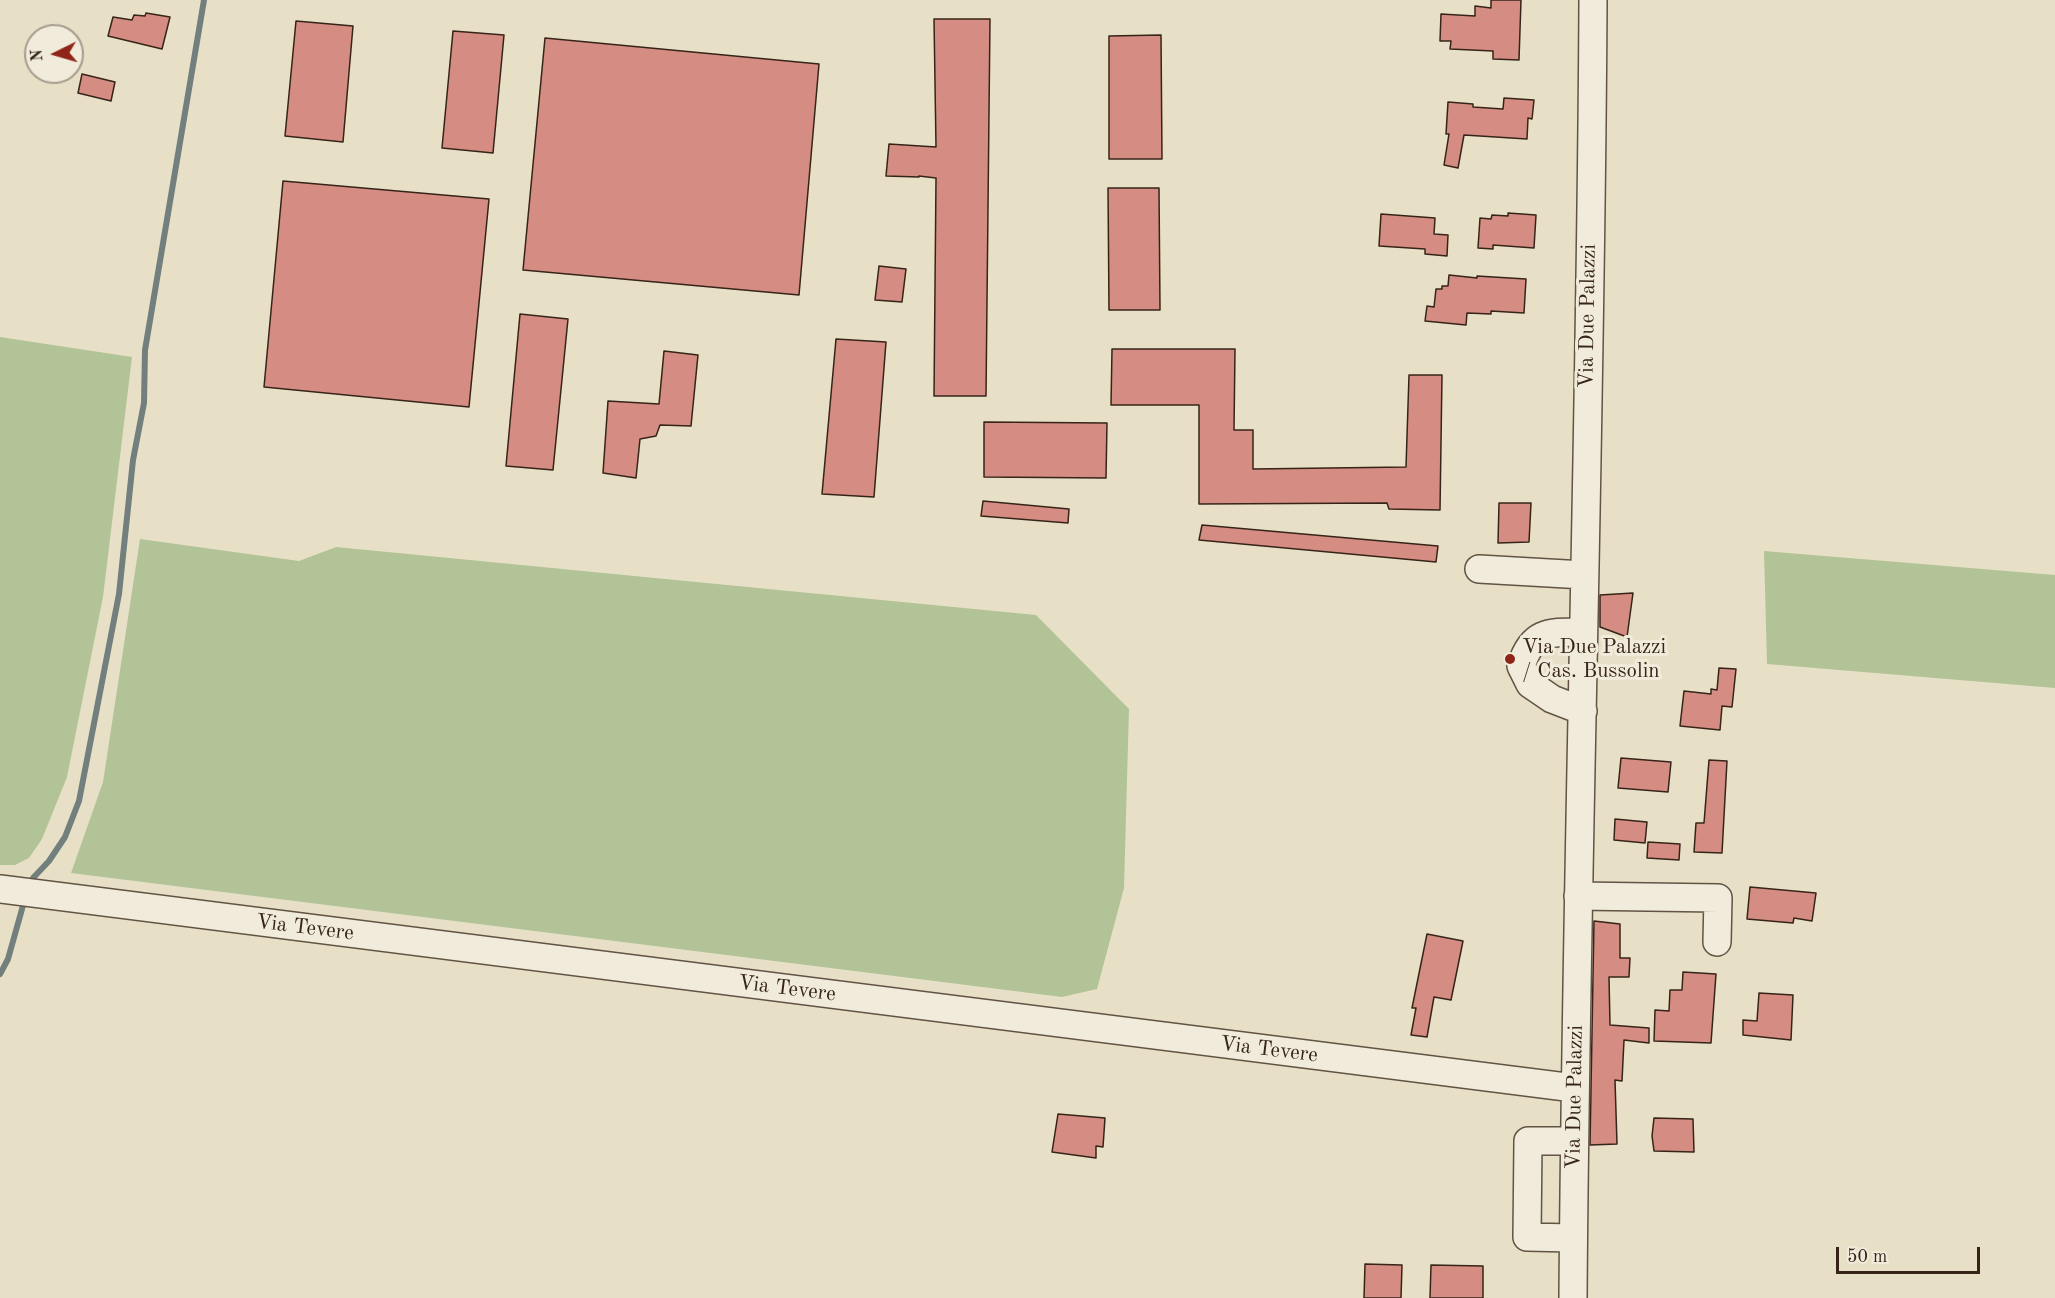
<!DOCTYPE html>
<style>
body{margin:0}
#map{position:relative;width:2055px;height:1298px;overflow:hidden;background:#e8e0c6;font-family:"Old Standard TT",serif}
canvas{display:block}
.north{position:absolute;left:24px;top:24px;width:60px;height:60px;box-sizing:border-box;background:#f0ebda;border:2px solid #a69b8d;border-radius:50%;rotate:265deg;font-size:16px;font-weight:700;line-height:24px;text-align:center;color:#362419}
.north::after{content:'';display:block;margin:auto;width:21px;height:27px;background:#8f2418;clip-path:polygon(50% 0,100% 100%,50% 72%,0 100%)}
.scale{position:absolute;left:1836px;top:1247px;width:144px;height:27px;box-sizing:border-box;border:3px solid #362419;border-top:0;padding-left:8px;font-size:18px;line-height:21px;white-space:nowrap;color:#362419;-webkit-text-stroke:4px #f0ebda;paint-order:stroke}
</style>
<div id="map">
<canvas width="2055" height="1298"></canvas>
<div class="north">N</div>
<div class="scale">50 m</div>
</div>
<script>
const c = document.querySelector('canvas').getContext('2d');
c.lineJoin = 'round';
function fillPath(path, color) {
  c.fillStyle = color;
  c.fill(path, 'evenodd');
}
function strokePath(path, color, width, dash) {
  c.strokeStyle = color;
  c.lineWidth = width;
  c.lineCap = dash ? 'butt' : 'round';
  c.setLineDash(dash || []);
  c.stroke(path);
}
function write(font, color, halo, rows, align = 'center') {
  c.font = font + ' "Old Standard TT",serif';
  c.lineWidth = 6;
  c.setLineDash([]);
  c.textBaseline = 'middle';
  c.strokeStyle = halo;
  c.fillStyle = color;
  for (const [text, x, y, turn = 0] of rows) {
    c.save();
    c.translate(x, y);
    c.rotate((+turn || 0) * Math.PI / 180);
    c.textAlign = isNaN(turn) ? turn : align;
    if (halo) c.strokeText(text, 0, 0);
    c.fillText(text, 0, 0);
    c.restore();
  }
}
fillPath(new Path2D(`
 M 0,337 L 132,357 L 103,597 L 67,777 L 42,839 L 29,858 L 15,865 L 0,865 Z
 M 140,539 L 299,561 L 336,547 L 1036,615 L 1129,709 L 1124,888 L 1097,989 L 1062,997 L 71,873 L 103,782 Z
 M 1764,551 L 2055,575 L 2055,688 L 1767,664 Z`), '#b2c398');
strokePath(new Path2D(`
 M 30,886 L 33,878 L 49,861 L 65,837 L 79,801 L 119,594 L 133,460 L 144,403 L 145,350 L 204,0
 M 0,974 L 8,959 L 24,902`), '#727f7c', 6);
const building = new Path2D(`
 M 1491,0 L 1521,0 L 1519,60 L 1493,59 L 1493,51 L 1450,49 L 1451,41 L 1440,41 L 1441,14 L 1475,16 L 1475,6 L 1491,8 Z
 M 146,13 L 170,17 L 162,49 L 108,36 L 113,17 L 132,20 L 134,15 L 145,16 Z
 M 934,19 L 990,19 L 986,396 L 934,396 L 936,178 L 919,176 L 919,177 L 886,176 L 889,144 L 936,147 Z
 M 296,21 L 353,26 L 343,142 L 285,136 Z
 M 453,31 L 504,35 L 493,153 L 442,148 Z
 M 1161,35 L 1162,159 L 1109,159 L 1109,36 Z
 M 545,38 L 819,64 L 799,295 L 523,270 Z
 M 82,74 L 115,82 L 111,101 L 78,93 Z
 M 1504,98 L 1534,100 L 1532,119 L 1528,118 L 1527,139 L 1464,135 L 1458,168 L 1444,165 L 1449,134 L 1446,134 L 1448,102 L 1473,104 L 1473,107 L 1503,109 Z
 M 283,181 L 489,199 L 469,407 L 264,387 Z
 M 1108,188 L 1159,188 L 1160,310 L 1109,310 Z
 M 1508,213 L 1536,215 L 1534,248 L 1493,245 L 1493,249 L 1478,248 L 1480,218 L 1491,219 L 1492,215 L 1508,216 Z
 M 1381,214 L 1435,218 L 1434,234 L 1448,235 L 1447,256 L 1425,254 L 1425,249 L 1379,246 Z
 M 879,266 L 906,269 L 902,302 L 875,300 Z
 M 1449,275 L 1477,278 L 1477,276 L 1526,279 L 1524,313 L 1491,311 L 1491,314 L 1467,313 L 1466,325 L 1425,321 L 1427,306 L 1434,307 L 1436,289 L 1442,289 L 1442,286 L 1448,286 Z
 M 520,314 L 568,319 L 553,470 L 506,466 Z
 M 836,339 L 886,342 L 874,497 L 822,494 Z
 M 1112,349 L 1235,349 L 1234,430 L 1253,430 L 1253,469 L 1406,467 L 1409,375 L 1442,375 L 1440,510 L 1389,509 L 1387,503 L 1199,504 L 1199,405 L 1111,405 Z
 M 664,351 L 698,355 L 691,426 L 660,425 L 656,436 L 640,439 L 636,478 L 603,473 L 608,401 L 659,404 Z
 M 984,422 L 1107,423 L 1106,478 L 984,477 Z
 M 983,501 L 1069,509 L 1068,523 L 981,516 Z
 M 1499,503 L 1531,503 L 1529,542 L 1498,543 Z
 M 1202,525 L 1438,546 L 1436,562 L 1199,540 Z
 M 1633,593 L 1627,637 L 1600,627 L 1600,595 Z
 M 1719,668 L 1736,669 L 1732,707 L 1722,706 L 1720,730 L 1680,726 L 1684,691 L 1711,694 L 1711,689 L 1717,690 Z
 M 1621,758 L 1671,762 L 1668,792 L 1618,788 Z
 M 1709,760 L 1727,761 L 1722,853 L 1694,852 L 1696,823 L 1704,823 Z
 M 1615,819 L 1647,822 L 1645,843 L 1614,840 Z
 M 1648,842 L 1680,844 L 1679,860 L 1647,858 Z
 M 1750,887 L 1816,893 L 1812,921 L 1794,918 L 1793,923 L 1747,919 Z
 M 1594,921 L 1620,924 L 1620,958 L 1630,958 L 1629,977 L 1609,977 L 1610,1025 L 1649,1028 L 1649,1043 L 1624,1040 L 1622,1081 L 1615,1080 L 1617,1144 L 1590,1145 Z
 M 1427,934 L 1463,941 L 1451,1000 L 1434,997 L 1427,1037 L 1411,1035 L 1416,1008 L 1412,1008 Z
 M 1683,972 L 1716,974 L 1711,1043 L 1654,1041 L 1655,1010 L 1669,1011 L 1670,990 L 1682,990 Z
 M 1759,993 L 1793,995 L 1791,1040 L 1743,1035 L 1743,1020 L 1757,1021 Z
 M 1058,1114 L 1105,1118 L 1103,1147 L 1096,1146 L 1096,1158 L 1052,1152 Z
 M 1654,1118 L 1693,1119 L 1694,1152 L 1654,1151 L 1652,1136 Z
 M 1365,1264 L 1402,1265 L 1401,1298 L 1364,1298 Z
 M 1431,1265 L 1483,1266 L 1483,1298 L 1430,1298 Z`);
fillPath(building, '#d58c82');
strokePath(building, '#362419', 1.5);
const minor = new Path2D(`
 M 1479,569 L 1584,575
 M 1583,711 L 1552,699 L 1530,684 L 1521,666 C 1532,630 1550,632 1583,632
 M 0,889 L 1574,1088
 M 1578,896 L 1718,898 L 1717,942
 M 1573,1238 L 1527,1237 L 1528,1141 L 1574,1141
 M 1573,1298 C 1576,865 1591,433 1593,0`);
strokePath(minor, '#625344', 30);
strokePath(minor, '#f0ebda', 27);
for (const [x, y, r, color] of [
 [1510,659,6,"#8f2418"]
]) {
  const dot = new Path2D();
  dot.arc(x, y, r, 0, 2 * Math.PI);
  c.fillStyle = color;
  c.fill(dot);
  strokePath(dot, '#f0ebda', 2);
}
write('21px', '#362419', '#f0ebda', [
 ["Via Due Palazzi",1588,316,-89],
 ["Via Tevere",305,928,7],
 ["Via Tevere",787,989,7],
 ["Via Tevere",1269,1050,7],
 ["Via Due Palazzi",1575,1097,-89]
]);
write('21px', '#362419', '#f0ebda', [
 ["Via Due Palazzi",1522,647],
 ["/ Cas. Bussolin",1522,671]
], 'left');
</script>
